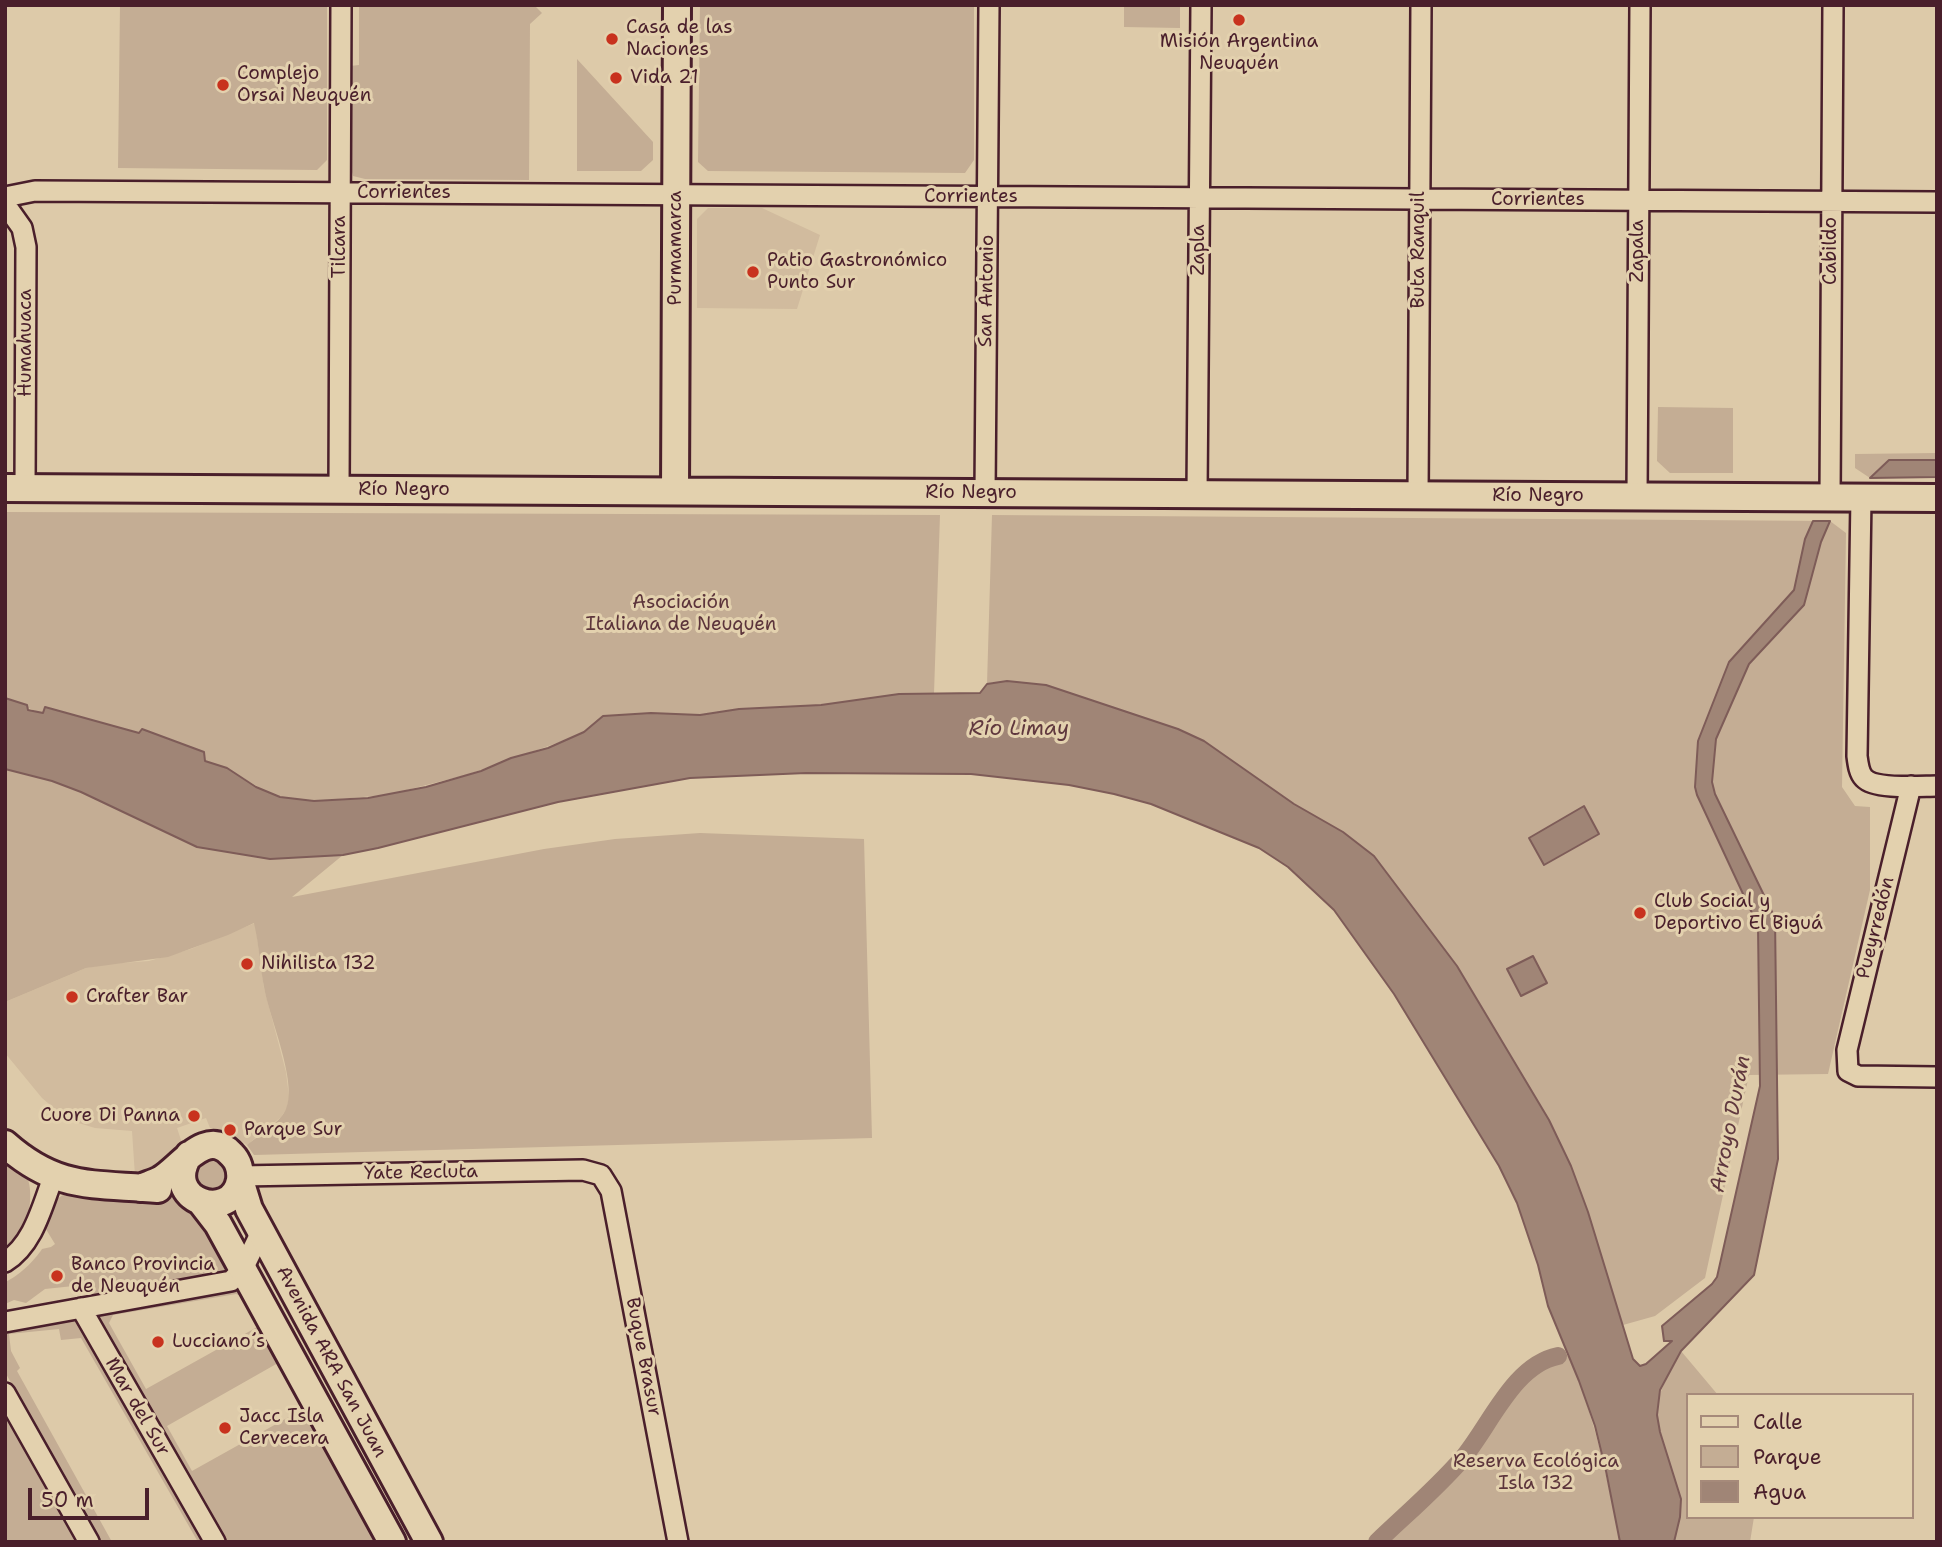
<!DOCTYPE html>
<meta charset="utf-8">
<style>
body{margin:0}
#map{position:relative;width:1942px;height:1547px;overflow:hidden;background:#ddcaa9;font-family:"Shantell Sans",sans-serif}
canvas{display:block}
.frame{position:absolute;inset:0;border:7px solid #4a1f2b;pointer-events:none}
.legend{position:absolute;left:1686px;top:1393px;width:228px;height:126px;box-sizing:border-box;background:#e3d1ae;border:2px solid #a68a7a;margin:0;padding:9px 12px;list-style:none;font-size:21px;color:#4a1f2b}
.legend li{display:flex;align-items:center;gap:14px;height:35px}
.legend b{width:35px;border:2px solid #a68a7a}
.scale{position:absolute;left:28px;top:1488px;width:121px;height:32px;box-sizing:border-box;border:4px solid #4a1f2b;border-top:0;padding-left:9px;font-size:21px;line-height:24px;white-space:nowrap;color:#4a1f2b;-webkit-text-stroke:5px #e3d1ae;paint-order:stroke}
</style>
<div id="map">
<canvas width="1942" height="1547"></canvas>
<div class="frame"></div>
<ul class="legend">
<li><b style="height:9px;background:#e3d1ae"></b>Calle</li>
<li><b style="height:19px;background:#c4ad94"></b>Parque</li>
<li><b style="height:19px;background:#a08576"></b>Agua</li>
</ul>
<div class="scale">50 m</div>
</div>
<script>
const c = document.querySelector('canvas').getContext('2d');
c.lineJoin = 'round';
function fillPath(path, color) {
  c.fillStyle = color;
  c.fill(path, 'evenodd');
}
function strokePath(path, color, width, dash) {
  c.strokeStyle = color;
  c.lineWidth = width;
  c.lineCap = dash ? 'butt' : 'round';
  c.setLineDash(dash || []);
  c.stroke(path);
}
function write(font, color, halo, rows, align = 'center') {
  c.font = font + ' "Shantell Sans",sans-serif';
  c.lineWidth = 6;
  c.setLineDash([]);
  c.textBaseline = 'middle';
  c.strokeStyle = halo;
  c.fillStyle = color;
  for (const [text, x, y, turn = 0] of rows) {
    c.save();
    c.translate(x, y);
    c.rotate((+turn || 0) * Math.PI / 180);
    c.textAlign = isNaN(turn) ? turn : align;
    if (halo) c.strokeText(text, 0, 0);
    c.fillText(text, 0, 0);
    c.restore();
  }
}
fillPath(new Path2D(`
 M 708,208 L 762,208 L 820,235 L 797,309 L 697,308 L 697,219 Z
 M 255,923 L 264,988 L 286,1072 L 289,1097 L 287,1108 L 281,1117 L 247,1145 L 228,1131 L 210,1128 L 206,1118 L 177,1128 L 183,1146 L 168,1165 L 135,1176 L 132,1131 L 95,1128 L 72,1121 L 61,1114 L 42,1098 L 5,1053 L 5,1002 L 86,968 L 107,964 L 149,961 L 191,949 Z`), '#d1bb9e');
fillPath(new Path2D(`
 M 120,5 L 327,5 L 327,160 L 317,170 L 118,168 Z
 M 359,5 L 534,5 L 542,13 L 530,24 L 529,180 L 365,179 L 353,176 L 350,164 L 350,66 L 359,65 Z
 M 700,5 L 974,5 L 974,160 L 965,173 L 708,171 L 698,162 Z
 M 1124,5 L 1180,5 L 1180,28 L 1124,27 Z
 M 577,59 L 653,142 L 653,160 L 641,171 L 577,171 Z
 M 1658,407 L 1733,408 L 1733,473 L 1670,473 L 1657,461 Z
 M 1937,453 L 1937,460 L 1889,460 L 1870,478 L 1855,468 L 1855,454 Z
 M 5,512 L 940,515 L 934,693 L 899,694 L 821,705 L 739,709 L 700,715 L 651,713 L 603,716 L 584,732 L 574,737 L 466,775 L 387,795 L 314,801 L 289,799 L 268,793 L 227,768 L 205,761 L 141,730 L 139,733 L 45,708 L 43,713 C 29,710 19,702 5,698 Z
 M 992,515 L 1830,521 L 1846,533 L 1842,787 L 1855,806 L 1870,807 L 1870,890 L 1828,1074 L 1749,1075 L 1705,1278 L 1655,1316 L 1623,1325 L 1579,1187 L 1549,1120 L 1457,966 L 1373,856 L 1343,832 L 1294,804 L 1204,742 L 1178,729 L 1046,685 L 993,682 L 987,684 Z
 M 5,769 L 52,781 L 81,792 L 197,847 L 270,859 L 343,855 L 292,897 L 544,849 L 615,839 L 700,833 L 864,839 L 872,1138 L 254,1155 L 247,1145 C 259,1135 280,1123 286,1109 C 298,1082 269,1017 264,987 C 260,966 259,945 254,923 L 228,935 L 168,957 L 86,968 L 5,1002 Z
 M 5,1156 C 12,1161 22,1167 26,1175 C 34,1189 30,1221 20,1234 C 16,1240 10,1245 5,1251 Z
 M 215,1157 L 229,1169 L 226,1186 L 211,1193 L 196,1185 C 194,1163 194,1164 215,1157 Z
 M 68,1193 L 167,1196 L 185,1202 L 199,1212 L 230,1271 L 225,1274 L 91,1297 L 83,1285 L 45,1289 L 26,1303 L 14,1300 L 5,1304 L 5,1282 C 18,1277 35,1260 42,1249 L 51,1247 L 55,1244 L 44,1226 C 49,1212 52,1198 68,1193 Z
 M 243,1288 L 383,1542 L 225,1542 L 93,1313 ZM 236,1294 L 243,1297 L 259,1326 L 146,1389 L 109,1323 L 113,1315 ZM 278,1363 L 303,1409 L 192,1471 L 167,1426 Z
 M 76,1318 L 207,1542 L 198,1542 L 81,1338 L 61,1340 L 59,1329 L 9,1334 L 11,1351 L 20,1368 L 17,1371 L 112,1542 L 100,1542 L 5,1372 L 5,1330 Z
 M 1681,1351 L 1718,1395 L 1688,1395 L 1688,1517 L 1754,1517 L 1750,1542 L 1674,1542 L 1677,1524 L 1657,1415 C 1657,1388 1671,1374 1681,1351 Z
 M 1568,1356 C 1595,1415 1607,1478 1620,1542 L 1377,1542 L 1462,1459 L 1508,1393 L 1532,1367 L 1550,1358 Z
 M 5,1414 L 78,1542 L 5,1542 Z`), '#c4ad94');
const water = new Path2D(`
 M 1889,460 L 1937,460 L 1937,477 L 1870,478 Z
 M 1813,521 L 1830,521 L 1821,542 L 1804,605 L 1749,664 L 1716,739 L 1712,782 L 1715,794 L 1775,918 L 1778,1159 L 1754,1275 L 1681,1351 L 1660,1390 L 1657,1415 L 1660,1432 L 1681,1499 L 1680,1517 L 1674,1542 L 1620,1542 L 1606,1471 L 1595,1426 L 1579,1381 L 1548,1306 L 1538,1265 L 1517,1203 L 1499,1166 L 1394,994 L 1334,910 L 1288,867 L 1259,848 L 1151,804 L 1114,794 L 1069,785 L 971,774 L 806,773 L 690,778 L 558,802 L 378,848 L 343,855 L 270,859 L 197,847 L 81,792 L 52,781 L 5,769 L 5,698 L 27,705 L 28,710 L 43,713 L 45,707 L 139,733 L 142,729 L 204,752 L 205,761 L 227,768 L 256,787 L 280,797 L 314,801 L 368,798 L 426,787 L 481,771 L 511,758 L 548,748 L 584,732 L 603,716 L 651,713 L 700,715 L 739,709 L 821,705 L 899,694 L 980,693 L 987,684 L 1007,681 L 1046,685 L 1178,729 L 1204,741 L 1294,804 L 1343,832 L 1374,856 L 1457,966 L 1549,1120 L 1571,1166 L 1588,1212 L 1633,1359 L 1640,1366 L 1646,1364 L 1672,1341 L 1664,1341 L 1662,1326 L 1712,1284 L 1717,1277 L 1760,1086 L 1758,926 L 1697,795 L 1695,787 L 1698,741 L 1729,662 L 1794,590 L 1805,539 Z
 M 1584,806 L 1599,834 L 1544,865 L 1529,838 Z
 M 1533,956 L 1547,983 L 1521,996 L 1507,969 Z`);
fillPath(water, '#a08576');
strokePath(water, '#7e5c58', 2);
strokePath(new Path2D(`
 M 1377,1542 C 1405,1515 1436,1489 1462,1459 C 1490,1426 1513,1365 1558,1356`), '#a08576', 18);
const street = new Path2D(`
 M 5,197 L 35,191 L 1937,202
 M 5,204 L 22,228 L 26,247 L 25,488
 M 339,489 L 341,5
 M 985,493 L 989,5
 M 1197,494 L 1201,5
 M 1418,495 L 1421,5
 M 1637,496 L 1640,5
 M 1830,497 L 1833,5
 M 1861,497 L 1857,756 C 1858,764 1859,773 1864,778 C 1875,790 1921,786 1937,786
 M 1911,786 L 1847,1050 L 1848,1071 L 1858,1076 L 1937,1077
 M 240,1176 L 583,1170 L 601,1175 L 611,1191 L 678,1542
 M 5,1262 C 34,1244 42,1206 54,1175
 M 81,1308 L 215,1542
 M 5,1322 L 231,1281 L 243,1269 L 261,1232
 M 5,1393 L 89,1542`);
const secondary = new Path2D(`
 M 5,488 L 1937,498
 M 675,491 L 677,5
 M 5,1144 C 58,1191 94,1183 158,1189
 M 240,1180 L 249,1209 L 429,1542
 M 140,1188 C 147,1185 154,1183 160,1180 C 181,1168 206,1126 232,1155 C 238,1161 241,1171 240,1180 C 232,1224 160,1201 189,1155
 M 201,1202 L 218,1224 L 392,1542`);
strokePath(street, '#4a1f2b', 24);
strokePath(secondary, '#4a1f2b', 32);
strokePath(street, '#e3d1ae', 19);
strokePath(secondary, '#e3d1ae', 26);
for (const [x, y, r, color] of [
 [1239,20,7,"#c8321e"],
 [612,39,7,"#c8321e"],
 [616,78,7,"#c8321e"],
 [223,85,7,"#c8321e"],
 [753,272,7,"#c8321e"],
 [1640,913,7,"#c8321e"],
 [247,964,7,"#c8321e"],
 [72,997,7,"#c8321e"],
 [194,1116,7,"#c8321e"],
 [230,1130,7,"#c8321e"],
 [57,1276,7,"#c8321e"],
 [158,1342,7,"#c8321e"],
 [225,1428,7,"#c8321e"]
]) {
  const dot = new Path2D();
  dot.arc(x, y, r, 0, 2 * Math.PI);
  c.fillStyle = color;
  c.fill(dot);
  strokePath(dot, '#e3d1ae', 2.5);
}
write('19px', '#4a1f2b', '#e3d1ae', [
 ["Casa de las",626,28],
 ["Naciones",626,50],
 ["Misión Argentina",1239,42,"center"],
 ["Neuquén",1239,64,"center"],
 ["Complejo",237,74],
 ["Orsai Neuquén",237,96],
 ["Vida 21",630,78],
 ["Patio Gastronómico",767,261],
 ["Punto Sur",767,283],
 ["Club Social y",1654,902],
 ["Deportivo El Biguá",1654,924],
 ["Nihilista 132",261,964],
 ["Crafter Bar",86,997],
 ["Cuore Di Panna",180,1116,"right"],
 ["Parque Sur",244,1130],
 ["Banco Provincia",71,1265],
 ["de Neuquén",71,1287],
 ["Lucciano´s",172,1342],
 ["Jacc Isla",239,1417],
 ["Cervecera",239,1439]
], 'left');
write('19px', '#4a1f2b', '#e3d1ae', [
 ["Corrientes",404,193],
 ["Corrientes",971,197],
 ["Corrientes",1538,200],
 ["Tilcara",340,247,-90],
 ["Purmamarca",676,248,-90],
 ["Zapla",1199,250,-90],
 ["Buta Ranquil",1419,250,-90],
 ["Zapala",1638,251,-90],
 ["Cabildo",1831,251,-90],
 ["San Antonio",987,291,-89],
 ["Humahuaca",26,343,-90],
 ["Río Negro",404,490],
 ["Río Negro",971,493],
 ["Río Negro",1538,496],
 ["Pueyrredón",1876,928,-76],
 ["Yate Recluta",421,1173,-1],
 ["Buque Brasur",643,1357,79],
 ["Avenida ARA San Juan",331,1362,62],
 ["Mar del Sur",137,1407,60]
]);
write('19px', '#5c343b', '#e3d1ae', [
 ["Asociación",681,603],
 ["Italiana de Neuquén",681,625],
 ["Reserva Ecológica",1536,1462],
 ["Isla 132",1536,1484]
]);
write('italic 21px', '#60383e', '#e3d1ae', [
 ["Río Limay",1019,730],
 ["Arroyo Durán",1731,1124,-79]
]);
</script>
